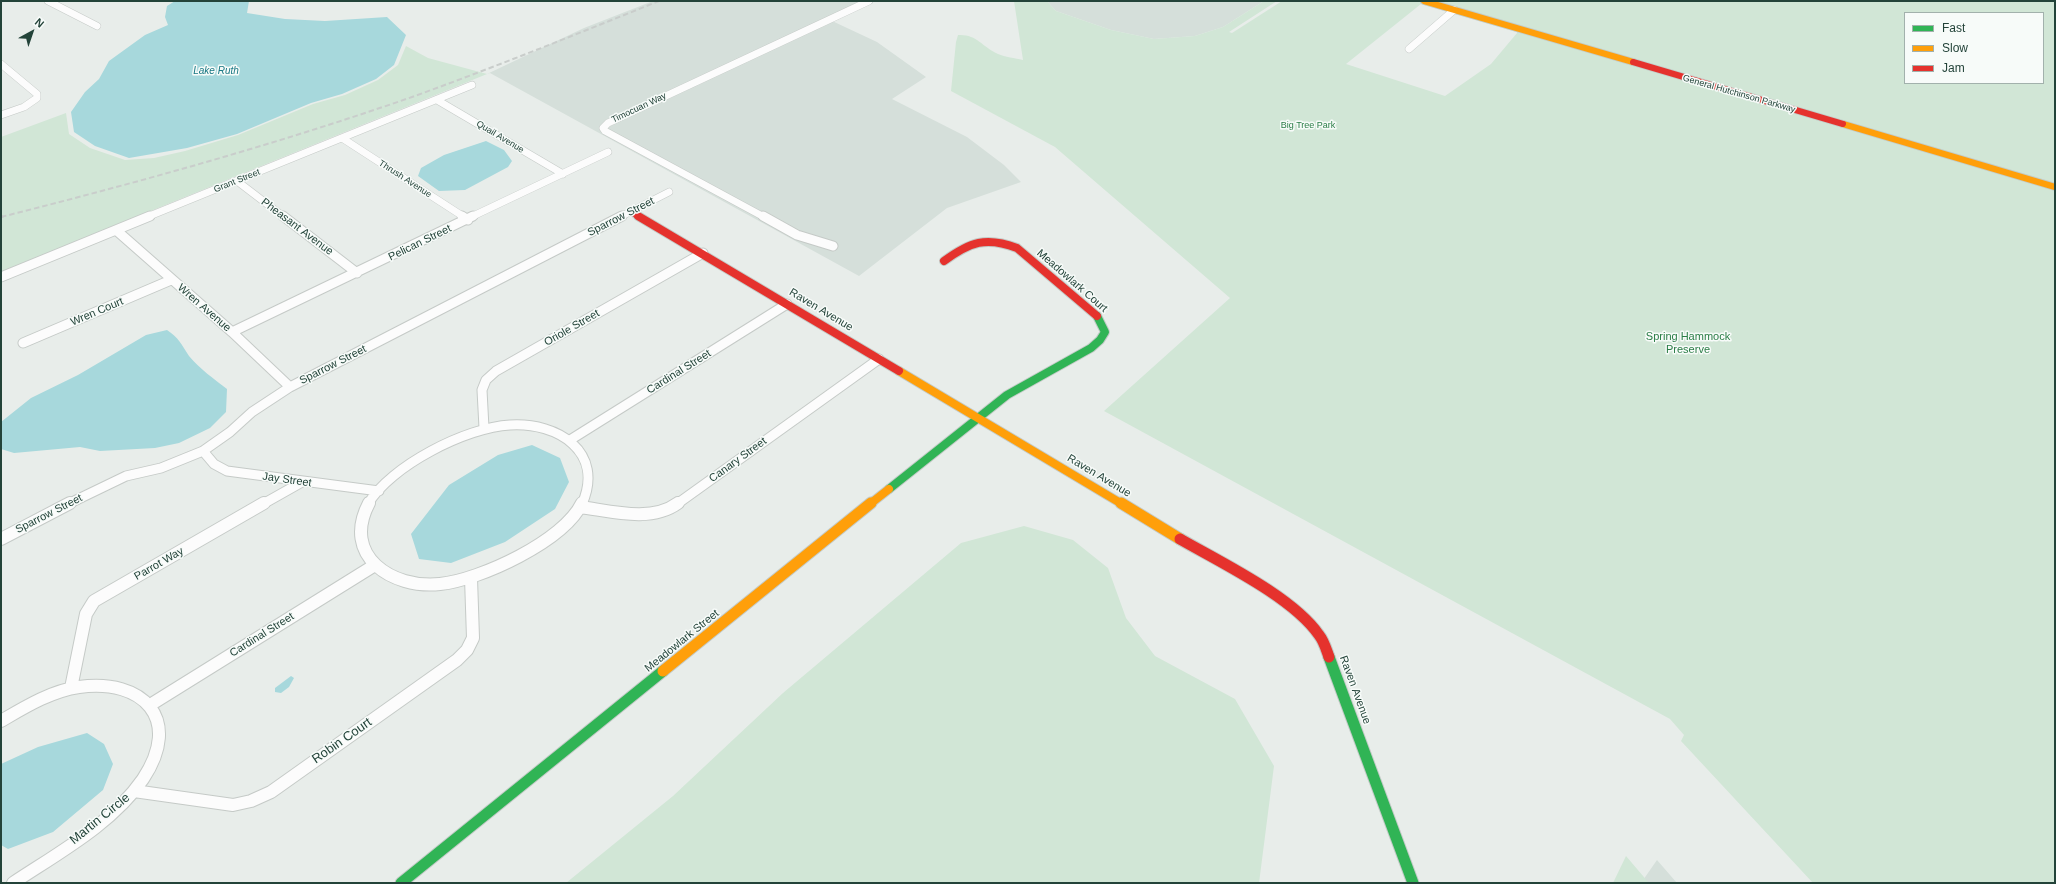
<!DOCTYPE html>
<style>
body{margin:0}
#map{position:relative;width:2056px;height:884px;overflow:hidden;background:#e8edea;font-family:Arial,sans-serif}
canvas{display:block}
.frame{position:absolute;inset:0;border:2px solid #234339;pointer-events:none}
.legend{position:absolute;left:1904px;top:12px;width:140px;height:72px;box-sizing:border-box;background:#f7fbf9;border:1px solid #a2b1ac;margin:0;padding:5px 7px;list-style:none;font-size:12px;color:#234339}
.legend li{display:flex;align-items:center;gap:8px;height:20px}
.legend b{width:20px;border:1px solid #a2b1ac}
.north{position:absolute;left:12px;top:12px;width:40px;height:40px;-webkit-text-stroke:3px #f7fbf9;paint-order:stroke;rotate:40deg;font-size:11px;font-weight:700;line-height:16px;text-align:center;color:#234339}
.north::after{content:'';display:block;margin:auto;width:14px;height:18px;background:#234339;clip-path:polygon(50% 0,100% 100%,50% 72%,0 100%)}
</style>
<div id="map">
<canvas width="2056" height="884"></canvas>
<div class="frame"></div>
<ul class="legend">
<li><b style="height:5px;background:#30b455"></b>Fast</li>
<li><b style="height:5px;background:#ff9f0a"></b>Slow</li>
<li><b style="height:5px;background:#e5322d"></b>Jam</li>
</ul>
<div class="north">N</div>
</div>
<script>
const c = document.querySelector('canvas').getContext('2d');
c.lineJoin = 'round';
function fillPath(path, color) {
  c.fillStyle = color;
  c.fill(path, 'evenodd');
}
function strokePath(path, color, width, dash) {
  c.strokeStyle = color;
  c.lineWidth = width;
  c.lineCap = dash ? 'butt' : 'round';
  c.setLineDash(dash || []);
  c.stroke(path);
}
function write(font, color, halo, rows, align = 'center') {
  c.font = font + ' Arial,sans-serif';
  c.lineWidth = 3;
  c.setLineDash([]);
  c.textBaseline = 'middle';
  c.strokeStyle = halo;
  c.fillStyle = color;
  for (const [text, x, y, turn = 0] of rows) {
    c.save();
    c.translate(x, y);
    c.rotate((+turn || 0) * Math.PI / 180);
    c.textAlign = isNaN(turn) ? turn : align;
    if (halo) c.strokeText(text, 0, 0);
    c.fillText(text, 0, 0);
    c.restore();
  }
}
fillPath(new Path2D(`
 M 653,1 L 871,1 L 830,20 L 877,42 L 926,77 L 892,99 L 967,137 L 1004,165 L 1021,182 L 947,208 L 859,276 L 490,73 L 487,74 L 584,28 Z
 M 1047,1 L 1264,1 L 1223,27 L 1195,36 L 1154,39 L 1111,30 L 1056,11 Z
 M 1657,860 L 1677,883 L 1641,883 Z`), '#d5dfda');
fillPath(new Path2D(`
 M 1014,1 L 1047,1 L 1056,11 L 1111,30 L 1154,39 L 1195,36 L 1223,27 L 1264,1 L 1277,1 L 1229,32 L 1232,33 L 1282,1 L 2055,1 L 2055,883 L 1813,883 L 1681,741 L 1684,735 L 1670,719 L 1104,411 L 1230,298 L 1055,147 L 951,91 L 956,42 L 958,35 C 977,34 981,46 998,54 C 1005,57 1015,58 1023,60 ZM 1421,4 L 1517,32 L 1517,33 L 1491,64 L 1445,96 L 1346,64 ZM 1905,13 L 2043,13 L 2043,83 L 1905,83 Z
 M 406,46 L 428,58 L 487,74 L 1,272 L 1,137 L 66,113 L 69,134 L 90,148 L 125,160 L 154,158 L 185,151 L 238,135 L 313,104 L 345,95 L 378,80 L 398,65 Z
 M 1024,526 L 1073,540 L 1108,568 L 1126,618 L 1155,656 L 1235,699 L 1274,766 L 1259,883 L 566,883 L 673,796 L 783,693 L 961,543 Z
 M 1626,856 L 1649,883 L 1613,883 Z`), '#d1e6d6');
fillPath(new Path2D(`
 M 175,1 L 249,1 L 247,13 L 285,19 L 325,21 L 387,17 L 406,35 L 394,65 L 376,79 L 342,94 L 311,103 L 237,134 L 187,148 L 129,158 L 95,146 L 74,132 L 71,112 L 85,92 L 99,79 L 109,61 L 145,35 L 168,25 L 165,17 L 167,6 Z
 M 486,141 L 504,150 L 512,161 L 508,167 L 465,190 L 439,191 L 418,176 L 421,168 L 444,155 Z
 M 167,330 C 179,338 181,344 189,356 C 200,369 214,379 227,389 L 226,412 L 210,428 L 179,443 L 155,448 L 100,451 L 80,447 L 14,453 L 1,449 L 1,422 L 31,398 L 78,375 L 146,335 Z
 M 532,445 L 560,458 L 569,482 L 555,509 L 505,542 L 451,563 L 419,559 L 411,534 L 449,485 L 498,455 Z
 M 291,676 L 294,678 L 289,687 L 281,693 L 275,692 L 275,688 Z
 M 87,733 L 104,744 L 113,764 L 103,790 L 53,832 L 8,849 L 1,845 L 1,764 L 38,747 Z`), '#a7d8dc');
const streetFar2 = new Path2D(`
 M 48,1 L 97,26
 M 1409,49 L 1454,10
 M 1,64 L 37,94 L 37,98 L 24,107 L 1,115
 M 437,100 L 563,174
 M 342,138 L 464,217
 M 237,181 L 284,217
 M 147,217 L 472,85
 M 471,217 L 608,152
 M 620,217 L 669,192
 M 764,217 L 605,131 L 603,128 L 608,123 L 869,1`);
const streetFar1 = new Path2D(`
 M 283,216 L 357,273
 M 462,216 L 468,220
 M 763,216 L 797,235 L 833,246
 M 116,230 L 232,332 L 290,387
 M 1,277 L 150,216
 M 232,332 L 473,216
 M 23,343 L 171,280
 M 484,428 L 482,390 L 486,380 L 496,371 L 703,253
 M 570,440 L 787,304
 M 203,451 L 214,464 L 227,471 L 379,491
 M 68,504 L 126,476 L 161,468 L 203,451 L 230,432 L 252,412 L 290,387 L 622,216
 M 263,504 L 302,482
 M 368,504 C 390,466 467,427 510,425 C 558,422 605,452 582,504
 M 677,504 L 879,359`);
const street = new Path2D(`
 M 369,503 C 341,556 392,589 440,584 C 480,580 564,541 582,503
 M 580,507 C 611,511 651,523 678,503
 M 1,539 L 70,503
 M 71,688 L 86,614 L 94,601 L 264,503
 M 150,705 L 375,565
 M 1,721 C 25,707 51,691 79,687 C 143,678 183,719 143,779 C 112,824 58,853 13,883
 M 134,791 L 233,805 L 251,801 L 271,792 L 457,660 L 467,650 L 473,638 L 471,578`);
const fastFar1 = new Path2D(`
 M 889,489 L 1007,395 L 1091,348 L 1100,340 L 1105,332 L 1097,316`);
const fast = new Path2D(`
 M 1329,657 L 1413,883
 M 401,883 L 663,671`);
const slowFar2 = new Path2D(`
 M 1424,1 L 1633,62
 M 1843,124 L 2055,187`);
const slowFar1 = new Path2D(`
 M 899,371 L 1122,504
 M 870,504 L 889,489`);
const slow = new Path2D(`
 M 1121,503 L 1180,539
 M 663,671 L 871,503`);
const jamFar2 = new Path2D(`
 M 1633,62 L 1843,124
 M 631,212 L 640,217`);
const jamFar1 = new Path2D(`
 M 638,216 L 899,371
 M 944,261 C 970,242 986,236 1017,248 L 1097,316`);
const jam = new Path2D(`
 M 1180,539 C 1220,562 1293,597 1319,635 C 1324,641 1326,649 1329,657`);
strokePath(streetFar2, '#c5cac7', 8);
strokePath(streetFar1, '#c5cac7', 11);
strokePath(street, '#c5cac7', 14);
strokePath(fastFar1, '#c3cbc7', 10);
strokePath(fast, '#c3cbc7', 13);
strokePath(slowFar2, '#c3cbc7', 8);
strokePath(slowFar1, '#c3cbc7', 10);
strokePath(slow, '#c3cbc7', 13);
strokePath(jamFar2, '#c3cbc7', 8);
strokePath(jamFar1, '#c3cbc7', 10);
strokePath(jam, '#c3cbc7', 13);
strokePath(streetFar2, '#fcfcfc', 7);
strokePath(streetFar1, '#fcfcfc', 9);
strokePath(street, '#fcfcfc', 12);
strokePath(fastFar1, '#30b455', 8);
strokePath(fast, '#30b455', 11);
strokePath(slowFar2, '#ff9f0a', 6);
strokePath(slowFar1, '#ff9f0a', 8);
strokePath(slow, '#ff9f0a', 11);
strokePath(jamFar2, '#e5322d', 6);
strokePath(jamFar1, '#e5322d', 8);
strokePath(jam, '#e5322d', 11);
strokePath(new Path2D(`
 M 1,217 C 140,182 277,144 412,97 C 495,67 577,34 659,1`), '#c9cdcb', 2, [5.5, 3]);
strokePath(new Path2D(`
 M 1,217 L 3,216`), '#c9cdcb', 3, [8, 3.5]);
write('9px', '#234339', '#f7fbf9', [
 ["General Hutchinson Parkway",1739,94,16],
 ["Timocuan Way",639,108,-25],
 ["Quail Avenue",500,137,31],
 ["Thrush Avenue",405,179,33],
 ["Grant Street",237,181,-22]
]);
write('9px', '#2a7d46', '#f7fbf9', [
 ["Big Tree Park",1308,126]
]);
write('italic 10px', '#187783', '#f7fbf9', [
 ["Lake Ruth",216,71]
]);
write('11px', '#234339', '#f7fbf9', [
 ["Sparrow Street",621,217,-27],
 ["Pheasant Avenue",297,227,37],
 ["Pelican Street",420,243,-26],
 ["Meadowlark Court",1072,281,41],
 ["Wren Avenue",204,308,41],
 ["Raven Avenue",821,310,31],
 ["Wren Court",97,312,-23],
 ["Oriole Street",572,328,-30],
 ["Sparrow Street",333,365,-27],
 ["Cardinal Street",679,372,-32],
 ["Canary Street",738,460,-36],
 ["Raven Avenue",1099,476,31],
 ["Jay Street",287,480,8],
 ["Sparrow Street",49,514,-27],
 ["Parrot Way",159,564,-30],
 ["Cardinal Street",262,635,-32],
 ["Meadowlark Street",682,641,-39],
 ["Raven Avenue",1355,690,70]
]);
write('11px', '#2a7d46', '#f7fbf9', [
 ["Spring Hammock",1688,337],
 ["Preserve",1688,350]
]);
write('13px', '#234339', '#f7fbf9', [
 ["Robin Court",342,741,-35],
 ["Martin Circle",100,819,-39]
]);
</script>
